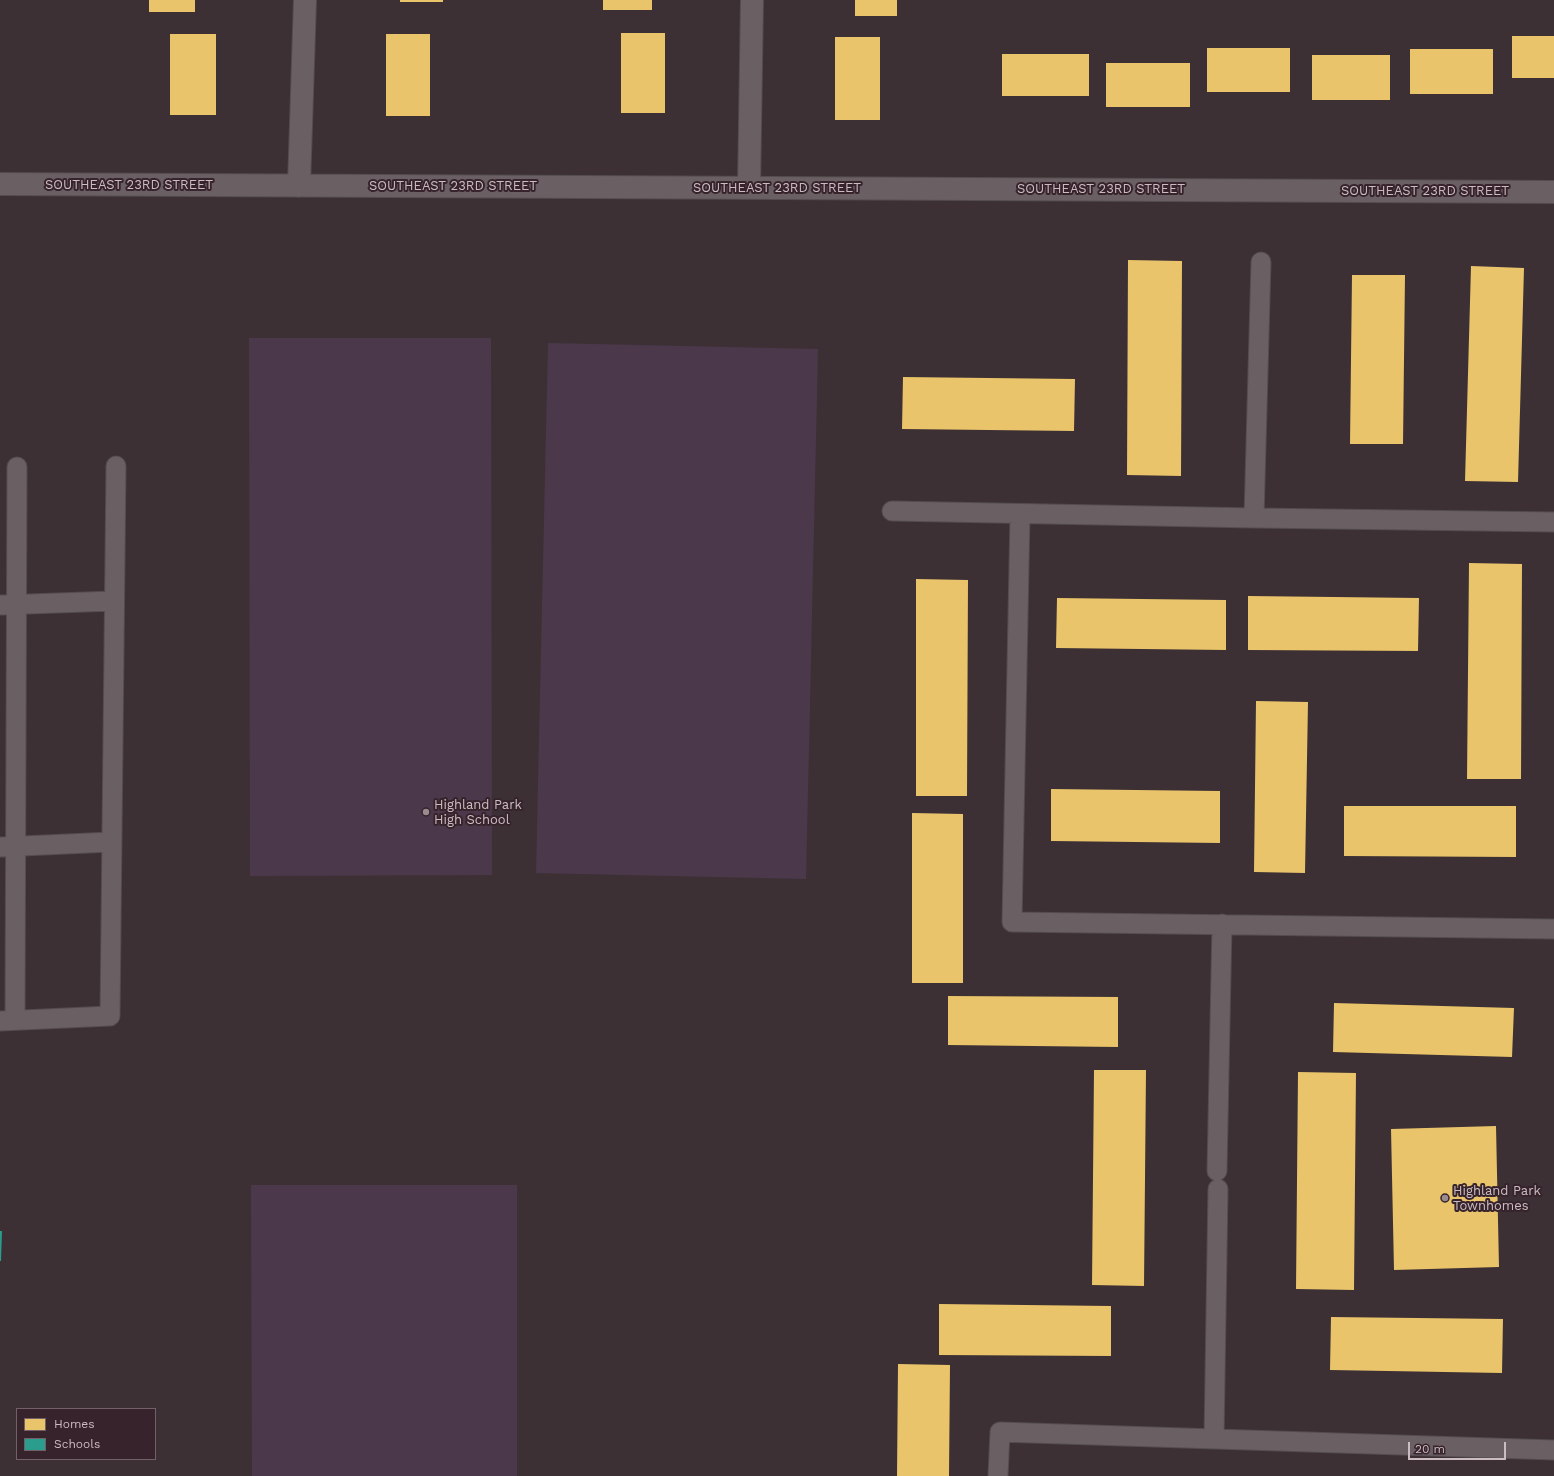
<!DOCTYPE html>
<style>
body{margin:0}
#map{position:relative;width:1554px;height:1476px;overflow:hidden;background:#3c3035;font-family:"Work Sans",sans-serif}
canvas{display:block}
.legend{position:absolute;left:16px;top:1408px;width:140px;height:52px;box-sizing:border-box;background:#36232b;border:1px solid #726067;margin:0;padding:5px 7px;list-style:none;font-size:12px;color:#cbbcc1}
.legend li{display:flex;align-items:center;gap:8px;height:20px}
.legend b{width:20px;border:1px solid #726067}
.scale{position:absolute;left:1408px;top:1442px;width:98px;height:18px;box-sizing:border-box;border:2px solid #cbbcc1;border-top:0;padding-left:5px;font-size:12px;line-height:14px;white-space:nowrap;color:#cbbcc1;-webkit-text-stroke:3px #36232b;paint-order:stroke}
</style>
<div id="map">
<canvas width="1554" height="1476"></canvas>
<ul class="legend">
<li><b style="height:11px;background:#e9c46a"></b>Homes</li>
<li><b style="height:11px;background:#2a9d8f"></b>Schools</li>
</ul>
<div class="scale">20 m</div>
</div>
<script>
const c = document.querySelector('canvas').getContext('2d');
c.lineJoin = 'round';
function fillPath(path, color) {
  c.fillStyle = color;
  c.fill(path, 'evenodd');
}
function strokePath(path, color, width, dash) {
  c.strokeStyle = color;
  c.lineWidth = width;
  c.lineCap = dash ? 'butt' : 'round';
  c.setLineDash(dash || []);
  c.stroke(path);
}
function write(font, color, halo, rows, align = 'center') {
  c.font = font + ' "Work Sans",sans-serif';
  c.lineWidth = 4;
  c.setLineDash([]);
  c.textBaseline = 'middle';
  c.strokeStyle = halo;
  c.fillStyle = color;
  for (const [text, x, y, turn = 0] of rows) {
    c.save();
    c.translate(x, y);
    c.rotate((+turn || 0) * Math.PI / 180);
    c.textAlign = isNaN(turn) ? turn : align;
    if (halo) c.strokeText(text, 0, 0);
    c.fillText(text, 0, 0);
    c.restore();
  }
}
fillPath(new Path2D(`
 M 249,338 L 491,338 L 492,875 L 250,876 Z
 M 548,343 L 818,349 L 806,879 L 536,873 Z
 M 251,1185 L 517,1185 L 517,1476 L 252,1476 Z`), '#4b394b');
fillPath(new Path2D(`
 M 149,0 L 195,0 L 195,12 L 149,12 Z
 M 400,0 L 443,0 L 443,2 L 400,2 Z
 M 603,0 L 652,0 L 652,10 L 603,10 Z
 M 855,0 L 897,0 L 897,16 L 855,16 Z
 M 621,33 L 665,33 L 665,113 L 621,113 Z
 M 170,34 L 216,34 L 216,115 L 170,115 Z
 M 386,34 L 430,34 L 430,116 L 386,116 Z
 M 1512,36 L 1554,36 L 1554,78 L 1512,78 Z
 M 835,37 L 880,37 L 880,120 L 835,120 Z
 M 1207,48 L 1290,48 L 1290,92 L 1207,92 Z
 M 1410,49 L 1493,49 L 1493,94 L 1410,94 Z
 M 1002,54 L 1089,54 L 1089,96 L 1002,96 Z
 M 1312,55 L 1390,55 L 1390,100 L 1312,100 Z
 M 1106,63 L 1190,63 L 1190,107 L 1106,107 Z
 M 1128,260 L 1182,261 L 1181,476 L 1127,475 Z
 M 1471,266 L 1524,268 L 1518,482 L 1465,481 Z
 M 1352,275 L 1405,275 L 1403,444 L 1350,444 Z
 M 903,377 L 1075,379 L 1074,431 L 902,429 Z
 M 1469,563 L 1522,564 L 1521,779 L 1467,779 Z
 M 916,579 L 968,580 L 967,796 L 916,796 Z
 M 1248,596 L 1419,598 L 1418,651 L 1248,650 Z
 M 1057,598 L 1226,600 L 1226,650 L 1056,648 Z
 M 1256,701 L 1308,702 L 1305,873 L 1254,872 Z
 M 1051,789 L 1220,791 L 1220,843 L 1051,841 Z
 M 1344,806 L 1516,806 L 1516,857 L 1344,856 Z
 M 912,813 L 963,814 L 963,983 L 912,983 Z
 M 948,996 L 1118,997 L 1118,1047 L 948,1045 Z
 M 1334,1003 L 1514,1008 L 1512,1057 L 1333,1052 Z
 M 1094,1070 L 1146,1070 L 1144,1286 L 1092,1285 Z
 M 1298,1072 L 1356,1073 L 1354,1290 L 1296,1289 Z
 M 1496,1126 L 1499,1267 L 1394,1270 L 1391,1129 Z
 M 939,1304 L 1111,1306 L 1111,1356 L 939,1355 Z
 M 1331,1317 L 1503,1319 L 1502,1373 L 1330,1370 Z
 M 898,1364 L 950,1365 L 949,1476 L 897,1476 Z`), '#e9c46a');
fillPath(new Path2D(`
 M 0,1231 L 2,1231 L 1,1261 L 0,1261 Z`), '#2a9d8f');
const lane = new Path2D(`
 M 892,511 L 1254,518 L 1554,522
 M 1020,514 L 1012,922 L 1554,929
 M 1254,518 L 1261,262
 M 0,605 L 114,601
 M 0,847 L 111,842
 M 15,1020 L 17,467
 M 0,1021 L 110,1016 L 116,466
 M 1217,1171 L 1222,924
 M 1214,1439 L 1218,1189
 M 998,1476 L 1000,1432 L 1554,1450`);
const street = new Path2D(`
 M 0,184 L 1554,192
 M 299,186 L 305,0
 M 749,188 L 752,0`);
strokePath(lane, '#544c4f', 21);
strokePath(street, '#544c4f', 24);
strokePath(lane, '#6a6063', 19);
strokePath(street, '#6a6063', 22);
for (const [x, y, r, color] of [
 [426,812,4,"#998b90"],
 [1445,1198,4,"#998b90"]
]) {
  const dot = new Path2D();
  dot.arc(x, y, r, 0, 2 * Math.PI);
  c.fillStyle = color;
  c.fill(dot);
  strokePath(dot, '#36232b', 1.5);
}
write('13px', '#cbbcc1', '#36232b', [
 ["SOUTHEAST 23RD STREET",129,185],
 ["SOUTHEAST 23RD STREET",453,186],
 ["SOUTHEAST 23RD STREET",777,188],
 ["SOUTHEAST 23RD STREET",1101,189],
 ["SOUTHEAST 23RD STREET",1425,191]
]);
write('13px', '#cbbcc1', '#36232b', [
 ["Highland Park",434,805],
 ["High School",434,820],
 ["Highland Park",1453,1191],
 ["Townhomes",1453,1206]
], 'left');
</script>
